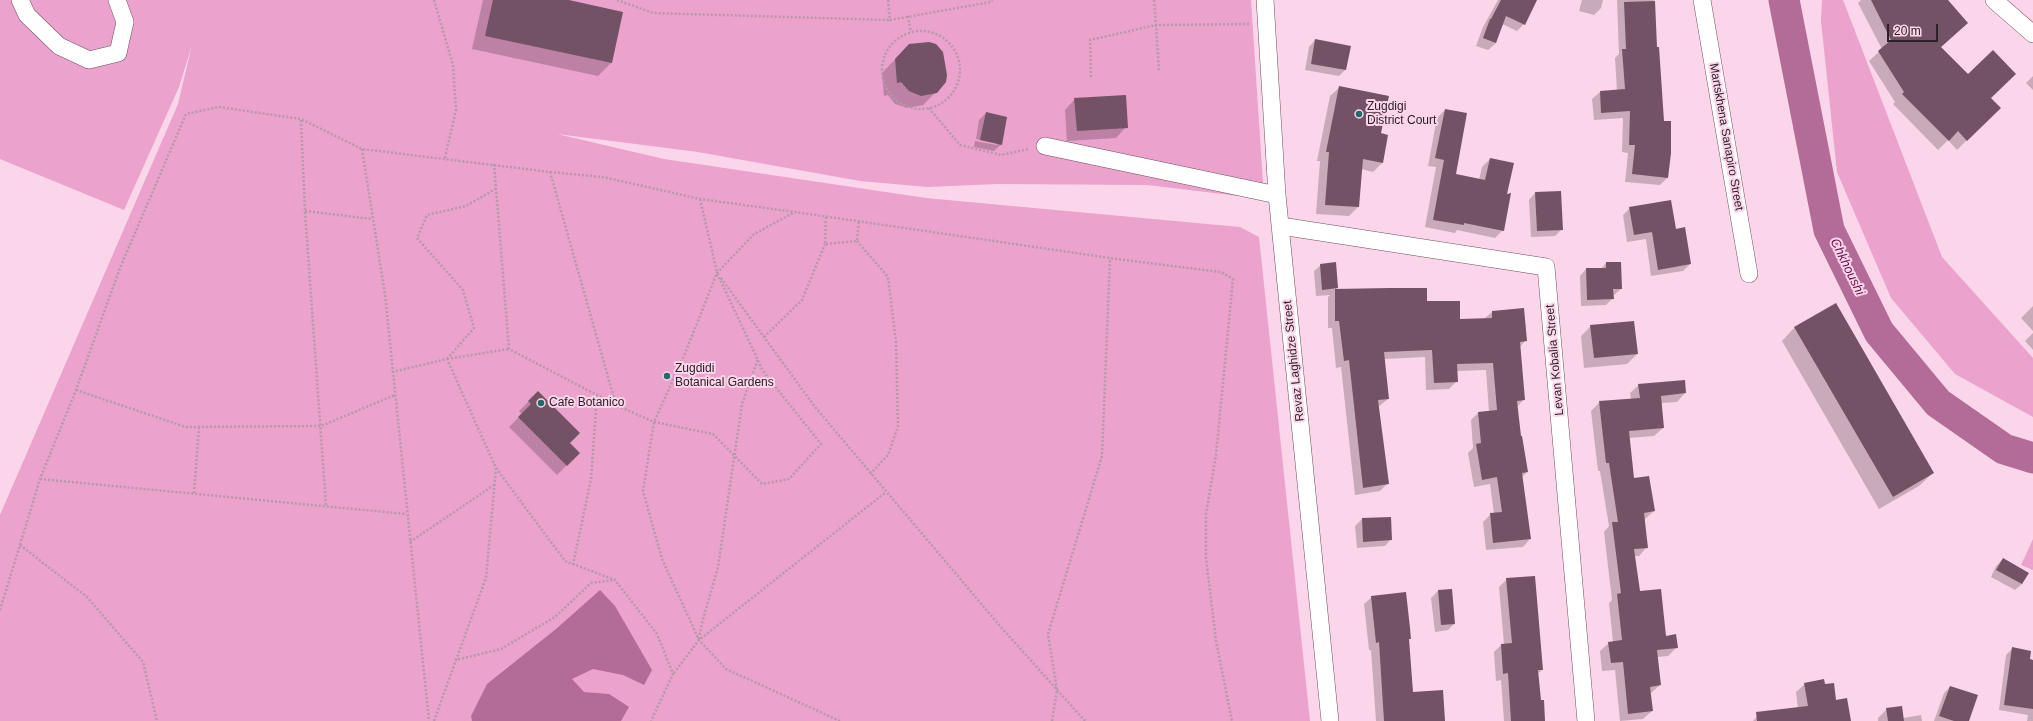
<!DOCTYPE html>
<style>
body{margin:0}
#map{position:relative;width:2033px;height:721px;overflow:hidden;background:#fbd5ea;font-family:Arial,sans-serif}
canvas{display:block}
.scale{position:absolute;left:1887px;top:24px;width:51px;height:18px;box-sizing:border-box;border:2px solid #2f2129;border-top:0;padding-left:5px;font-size:12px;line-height:14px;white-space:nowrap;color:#2f2129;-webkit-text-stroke:3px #fbd5ea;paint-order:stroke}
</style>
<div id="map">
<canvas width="2033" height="721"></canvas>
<div class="scale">20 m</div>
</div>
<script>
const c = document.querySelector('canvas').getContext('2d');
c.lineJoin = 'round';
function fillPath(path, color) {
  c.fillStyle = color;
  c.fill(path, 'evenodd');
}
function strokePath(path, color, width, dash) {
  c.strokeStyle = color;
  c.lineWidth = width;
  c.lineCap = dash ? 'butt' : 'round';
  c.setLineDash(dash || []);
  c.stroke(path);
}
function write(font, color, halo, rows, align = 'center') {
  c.font = font + ' Arial,sans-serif';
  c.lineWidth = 4;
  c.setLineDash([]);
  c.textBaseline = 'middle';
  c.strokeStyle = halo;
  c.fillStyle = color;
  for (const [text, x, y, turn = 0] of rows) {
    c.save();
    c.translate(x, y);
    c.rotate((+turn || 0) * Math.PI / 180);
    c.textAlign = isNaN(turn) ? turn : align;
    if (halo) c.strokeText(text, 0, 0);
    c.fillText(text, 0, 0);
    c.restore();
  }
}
fillPath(new Path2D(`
 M 0,0 L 1251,0 L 1264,199 L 1147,185 L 997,184 L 928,187 L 860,181 L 698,152 L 557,134 L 664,159 L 926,198 L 1240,227 L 1259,237 L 1310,721 L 0,721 L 0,515 L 178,104 L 192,45 L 179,87 L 124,210 L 0,159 Z
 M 1822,0 L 1843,0 L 1942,257 L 2033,358 L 2033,417 L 1955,374 L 1891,298 L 1837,172 L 1821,21 Z
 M 2033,539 L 2033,570 L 2021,565 Z`), '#eba2cd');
fillPath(new Path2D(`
 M 600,590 L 615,606 L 652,670 L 644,685 L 623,675 L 593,669 L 572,679 L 584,692 L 609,694 L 629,707 L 621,721 L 472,721 L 471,716 L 487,684 L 556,629 Z`), '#b36c97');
fillPath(new Path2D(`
 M 483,0 L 564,0 L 611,63 L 598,76 L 472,49 Z
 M 1498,0 L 1536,0 L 1524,24 L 1517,31 L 1502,24 L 1496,43 L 1488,50 L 1476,46 L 1483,27 Z
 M 1582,0 L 1603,0 L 1601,8 L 1594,15 L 1579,11 Z
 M 1617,0 L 1654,0 L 1656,48 L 1667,178 L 1660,185 L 1625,182 L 1628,153 L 1622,152 L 1623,118 L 1594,120 L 1592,99 L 1600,92 L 1617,91 L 1615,58 L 1619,54 Z
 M 1861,0 L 1946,0 L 1967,23 L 1940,48 L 1999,108 L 1957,150 L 1948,140 L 1938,150 L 1893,104 L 1895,102 L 1869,61 L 1882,49 L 1858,3 Z
 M 1315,40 L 1345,70 L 1339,76 L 1305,70 L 1309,47 Z
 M 909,45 L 936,92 L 923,105 L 907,108 L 895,104 L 888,95 L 884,96 L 882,73 Z
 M 2033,76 L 2033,90 L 2026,83 Z
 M 1340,87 L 1380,134 L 1382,163 L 1373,172 L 1361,169 L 1358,207 L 1349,216 L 1316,214 L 1320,161 L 1317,161 L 1330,96 Z
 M 1075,99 L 1126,127 L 1116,138 L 1067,141 L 1065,110 Z
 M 1445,110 L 1455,175 L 1479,180 L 1482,167 L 1490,159 L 1506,195 L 1503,230 L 1495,238 L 1457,230 L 1455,233 L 1425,227 L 1436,167 L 1428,166 L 1437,118 Z
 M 986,113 L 1001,144 L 994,151 L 974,147 L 975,141 L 997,145 L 997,143 L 976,139 L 979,120 Z
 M 1535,193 L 1562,229 L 1555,236 L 1531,237 L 1529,200 Z
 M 1630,208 L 1675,230 L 1690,264 L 1683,271 L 1651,276 L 1646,239 L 1627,242 L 1623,215 Z
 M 1606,263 L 1621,289 L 1613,296 L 1613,298 L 1606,305 L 1581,306 L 1580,276 L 1586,269 L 1601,269 Z
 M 1321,265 L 1337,288 L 1335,290 L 1426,302 L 1459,320 L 1484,319 L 1492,312 L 1523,309 L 1525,341 L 1520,347 L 1524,399 L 1517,407 L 1520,438 L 1527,472 L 1522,477 L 1530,539 L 1523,547 L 1486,550 L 1483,522 L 1491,514 L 1494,514 L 1490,484 L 1474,487 L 1468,453 L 1473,448 L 1471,420 L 1478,413 L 1489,412 L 1486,370 L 1456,371 L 1457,381 L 1449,389 L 1426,390 L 1425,357 L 1384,359 L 1388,399 L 1378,407 L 1388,483 L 1380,491 L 1355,495 L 1341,367 L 1336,368 L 1332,328 L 1328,328 L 1328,297 L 1330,295 L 1316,296 L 1314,271 Z
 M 2033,306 L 2033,331 L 2021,318 Z
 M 1591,326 L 1637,354 L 1627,364 L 1584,368 L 1581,336 Z
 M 1795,327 L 1933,473 L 1919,486 L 1879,509 L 1782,341 Z
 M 2033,333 L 2033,350 L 2025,341 Z
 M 1639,385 L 1685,393 L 1677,402 L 1661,403 L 1663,428 L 1654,436 L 1629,438 L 1633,479 L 1654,511 L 1644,520 L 1647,547 L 1639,556 L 1634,556 L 1639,593 L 1665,637 L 1677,647 L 1668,656 L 1657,657 L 1660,685 L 1650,694 L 1652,711 L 1643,719 L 1620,721 L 1615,670 L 1602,671 L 1600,651 L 1609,643 L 1613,642 L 1609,603 L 1612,600 L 1604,532 L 1609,526 L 1600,471 L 1598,471 L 1591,411 L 1600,402 L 1631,399 L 1630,393 Z
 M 538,392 L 568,443 L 579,453 L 557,475 L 509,427 L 522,414 L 519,411 Z
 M 1362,519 L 1391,539 L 1385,546 L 1357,548 L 1355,526 Z
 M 2003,559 L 2027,573 L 2022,584 L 2015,590 L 1991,577 L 1996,566 Z
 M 1507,579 L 1542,670 L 1537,674 L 1540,701 L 1544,721 L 1504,721 L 1501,680 L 1496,681 L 1494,652 L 1501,645 L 1504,644 L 1499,587 Z
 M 1438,591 L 1454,624 L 1448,630 L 1435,632 L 1431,598 Z
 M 1372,597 L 1410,639 L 1408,640 L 1412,693 L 1444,721 L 1376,721 L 1371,650 L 1369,650 L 1364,604 Z
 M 2012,649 L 2024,691 L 2033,693 L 2033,721 L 2027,721 L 2028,715 L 1999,710 L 2006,655 Z
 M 1805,684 L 1824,685 L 1850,721 L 1753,721 L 1761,712 L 1798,708 L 1796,692 Z
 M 1950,687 L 1968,721 L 1934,721 L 1944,693 Z
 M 1887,709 L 1903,718 L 1921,715 L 1922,721 L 1878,721 L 1878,718 Z`), '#0003');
strokePath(new Path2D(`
 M 1784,0 L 1829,230 L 1879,332 L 1938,403 L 2004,449 L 2033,458`), '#b36c97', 31);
fillPath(new Path2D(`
 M 493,0 L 569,0 L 623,12 L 612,63 L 485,36 Z
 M 1501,0 L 1537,0 L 1525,25 L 1506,16 L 1496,43 L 1483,38 L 1490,19 L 1491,19 Z
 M 1871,0 L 1948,0 L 1968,23 L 1941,47 L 1968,74 L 1993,50 L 2016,74 L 1991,98 L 2001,108 L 1967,141 L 1958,131 L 1949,141 L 1902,94 L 1904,92 L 1878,51 L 1891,40 Z
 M 1655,1 L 1657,47 L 1659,47 L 1664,121 L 1671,121 L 1671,153 L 1668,178 L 1632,174 L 1635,145 L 1629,145 L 1630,111 L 1601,113 L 1600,91 L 1625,89 L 1622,49 L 1626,49 L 1624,2 Z
 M 1315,39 L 1351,46 L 1346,70 L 1311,64 Z
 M 929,42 L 936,44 L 943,52 L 947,75 L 946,82 L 937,93 L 921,96 L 909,91 L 901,82 L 897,83 L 895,59 L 909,44 Z
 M 1339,86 L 1389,96 L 1381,133 L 1388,135 L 1383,163 L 1363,159 L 1359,207 L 1325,205 L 1329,152 L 1326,152 Z
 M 1126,95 L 1128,128 L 1077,131 L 1074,98 Z
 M 1445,109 L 1467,113 L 1456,174 L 1485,180 L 1490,158 L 1514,163 L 1507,194 L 1511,193 L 1504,231 L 1464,223 L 1464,225 L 1433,220 L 1444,160 L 1435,158 Z
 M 986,112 L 1007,117 L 1002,145 L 980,140 Z
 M 1561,191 L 1563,230 L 1537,231 L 1535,192 Z
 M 1671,200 L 1676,229 L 1685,227 L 1691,264 L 1658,270 L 1652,232 L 1634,235 L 1629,207 Z
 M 1336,262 L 1338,288 L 1322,290 L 1320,264 Z
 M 1606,262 L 1621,262 L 1622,289 L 1613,289 L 1614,299 L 1587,300 L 1586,268 L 1606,268 Z
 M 1390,288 L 1427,288 L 1427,301 L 1460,301 L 1460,319 L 1492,318 L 1492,311 L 1524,308 L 1527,341 L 1520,342 L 1525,400 L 1517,401 L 1521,436 L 1522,436 L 1528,472 L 1522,473 L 1531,539 L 1493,543 L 1490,513 L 1502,512 L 1497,477 L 1482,480 L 1476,444 L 1481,443 L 1478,412 L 1497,410 L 1493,363 L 1457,364 L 1458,382 L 1434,383 L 1432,350 L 1384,352 L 1389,399 L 1378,400 L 1389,484 L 1363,488 L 1349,360 L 1344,361 L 1339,321 L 1335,321 L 1335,289 Z
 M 1836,303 L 1934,473 L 1893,497 L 1794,327 Z
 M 1634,321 L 1638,354 L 1594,358 L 1590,325 Z
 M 1685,380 L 1686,393 L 1661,396 L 1664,428 L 1629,431 L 1634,478 L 1649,476 L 1655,511 L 1644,513 L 1648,548 L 1634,549 L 1640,591 L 1661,589 L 1666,636 L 1676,634 L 1678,648 L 1657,650 L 1661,685 L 1650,687 L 1653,711 L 1628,714 L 1623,662 L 1611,663 L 1608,642 L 1622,640 L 1617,594 L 1621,593 L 1612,522 L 1618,522 L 1609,463 L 1606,463 L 1599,401 L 1640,398 L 1638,384 Z
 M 538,391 L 580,433 L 570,443 L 580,453 L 567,466 L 518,417 L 531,404 L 528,401 Z
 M 1391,517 L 1392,540 L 1363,542 L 1362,518 Z
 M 2003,558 L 2029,573 L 2022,584 L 1996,570 Z
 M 1535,576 L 1543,670 L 1538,670 L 1541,700 L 1544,700 L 1545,721 L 1511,721 L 1508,673 L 1503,674 L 1501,644 L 1512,643 L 1506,578 Z
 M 1452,589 L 1455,624 L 1441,625 L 1438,590 Z
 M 1406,592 L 1410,628 L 1411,639 L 1409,639 L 1413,692 L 1443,690 L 1445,721 L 1384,721 L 1379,642 L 1376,643 L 1371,596 Z
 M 2012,647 L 2031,651 L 2030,659 L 2033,660 L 2033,709 L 2004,705 Z
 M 1824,679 L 1825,684 L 1834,683 L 1836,700 L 1847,698 L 1851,721 L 1757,721 L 1756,712 L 1808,706 L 1804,683 Z
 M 1950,686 L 1978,695 L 1969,721 L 1954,721 L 1939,716 Z
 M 1902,706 L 1904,721 L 1888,721 L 1886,708 Z`), '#725264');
const minor = new Path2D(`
 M 20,0 L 27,15 L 59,46 L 89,60 L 118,53 L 125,22 L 117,0
 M 1265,0 L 1277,195 L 1330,721
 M 1702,0 L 1749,274
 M 1994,0 L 2033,34
 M 1045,146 L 1277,195
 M 1281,226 L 1546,267 L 1586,721`);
strokePath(minor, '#6e4f61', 18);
strokePath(new Path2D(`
 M 434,0 L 453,65 L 456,110 L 445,158
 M 617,0 L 653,13 L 890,20
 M 888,0 L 890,20 L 991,2 L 992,0
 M 1154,0 L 1156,25 L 1250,24
 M 908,16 L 911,32
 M882 70a39 39 0 1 1 78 0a39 39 0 1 1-78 0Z
 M 1091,77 L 1090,40 L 1156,25 L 1159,71
 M 929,108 L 960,145 L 1001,155 L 1029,149
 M 301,120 L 305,211 L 326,506
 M 362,149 L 385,294 L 429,721
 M 494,164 L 509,349 L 616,405
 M 550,172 L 603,177 L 700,199 L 795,212
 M 700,199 L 717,272
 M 305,211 L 372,219
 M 826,217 L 825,244 L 857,241 L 859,221
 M 857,241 L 888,277 L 896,342 L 898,426 L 888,455 L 870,474
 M 721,278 L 815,407 L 1000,626 L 1085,721
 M 764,337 L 802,300 L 825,244
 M 447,359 L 474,328 L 463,290 L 417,238 L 427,215 L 466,206 L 497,188
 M 447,359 L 509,349
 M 392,372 L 447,359 L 496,468 L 565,561 L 615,580 L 657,634 L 673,674 L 651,721
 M 76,390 L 186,427 L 321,426 L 395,395
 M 496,468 L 486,578 L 456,660 L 501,649 L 555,617 L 591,583 L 615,580
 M 40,479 L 406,514
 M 194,493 L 199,427
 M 410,542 L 494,485
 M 20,545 L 87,597 L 143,662 L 157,721
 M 573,565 L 591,479 L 597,396
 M 0,610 L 40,479 L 76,390 L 120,268 L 186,114 L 219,107 L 301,119 L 362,149 L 550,172 L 616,405 L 654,422 L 713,434 L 762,484 L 789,479 L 821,444 L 763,371 L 717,273
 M 699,639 L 702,623 L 718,567 L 742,404 L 758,359
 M 674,673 L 699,640 L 886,492
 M 434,721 L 456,660
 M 840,721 L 726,669 L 699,640 L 662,559 L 643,491 L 654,422 L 686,351 L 717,273 L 754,234 L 795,212 L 1110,258 L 1221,272 L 1233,279 L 1216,455 L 1206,514 L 1206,558 L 1216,641 L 1232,721
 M 1052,721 L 1057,690 L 1048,634 L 1102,456 L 1110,258`), '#b698a9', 2.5, [2, 2]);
strokePath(minor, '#fff', 17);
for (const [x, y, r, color] of [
 [1359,114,4,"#206c6b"],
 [667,376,4,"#206c6b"],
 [541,403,4,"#206c6b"]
]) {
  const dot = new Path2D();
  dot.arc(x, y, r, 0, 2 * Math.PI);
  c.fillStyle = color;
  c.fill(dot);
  strokePath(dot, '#fbd5ea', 1.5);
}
write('12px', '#2f2129', '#fbd5ea', [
 ["Zugdigi",1367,107],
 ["District Court",1367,121],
 ["Zugdidi",675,369],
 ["Botanical Gardens",675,383],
 ["Cafe Botanico",549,403]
], 'left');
write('12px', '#2f2129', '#fbd5ea', [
 ["Martskhena Sanapiro Street",1726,137,80],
 ["Levan Kobalia Street",1555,360,-95],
 ["Revaz Laghidze Street",1294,361,-96]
]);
write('italic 13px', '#68114e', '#fbd5ea', [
 ["Chkhoushi",1847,267,64]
]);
</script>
